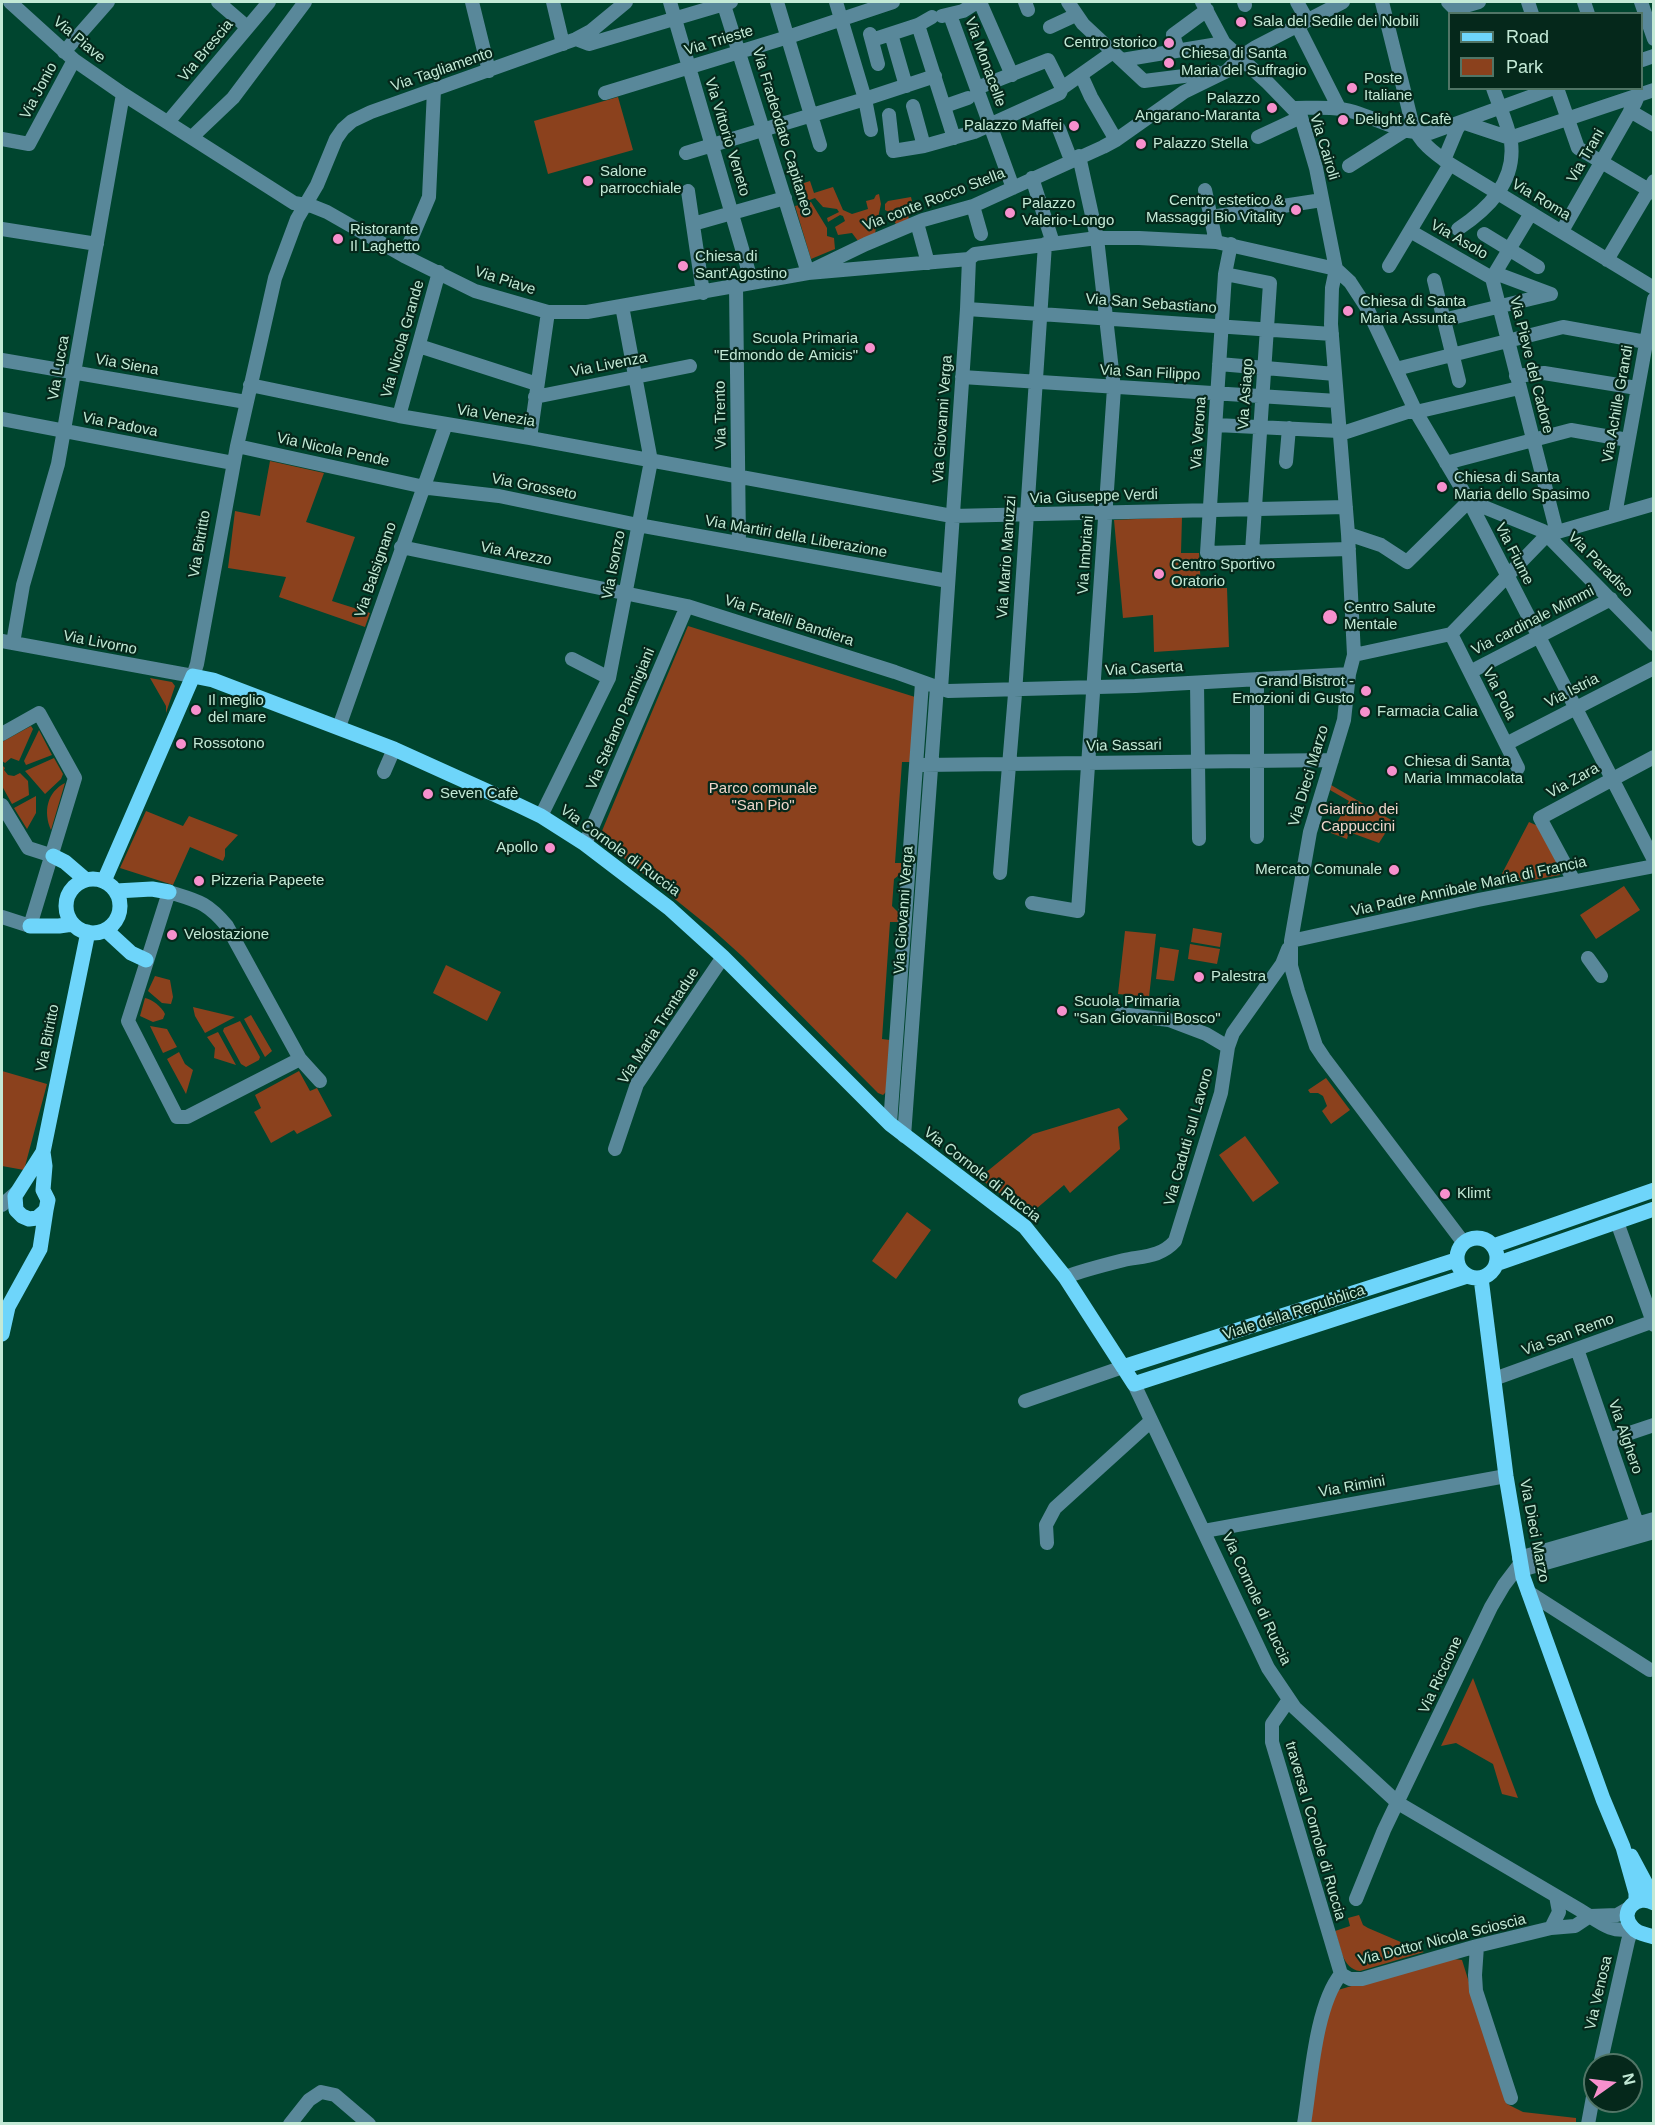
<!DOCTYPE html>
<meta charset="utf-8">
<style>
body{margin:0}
#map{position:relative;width:1655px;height:2125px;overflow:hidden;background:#00452f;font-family:Helvetica,sans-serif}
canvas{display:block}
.frame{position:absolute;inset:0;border:3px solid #c3e9d6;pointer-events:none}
.legend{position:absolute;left:1448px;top:12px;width:195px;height:78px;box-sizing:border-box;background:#05281b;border:2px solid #517566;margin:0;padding:8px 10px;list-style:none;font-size:18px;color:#c3e9d6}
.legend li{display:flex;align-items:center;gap:12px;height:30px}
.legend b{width:30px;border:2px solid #517566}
.north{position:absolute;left:1583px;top:2053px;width:60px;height:60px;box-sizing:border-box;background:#05281b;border:2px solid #517566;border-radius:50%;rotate:76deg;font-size:16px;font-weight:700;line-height:24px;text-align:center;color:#c3e9d6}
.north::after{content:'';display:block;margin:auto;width:21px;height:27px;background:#f790cd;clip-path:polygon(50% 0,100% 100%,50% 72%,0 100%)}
</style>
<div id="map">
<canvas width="1655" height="2125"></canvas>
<div class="frame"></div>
<ul class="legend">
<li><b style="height:8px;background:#6ed5fa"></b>Road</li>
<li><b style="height:16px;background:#8b411d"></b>Park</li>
</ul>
<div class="north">N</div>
</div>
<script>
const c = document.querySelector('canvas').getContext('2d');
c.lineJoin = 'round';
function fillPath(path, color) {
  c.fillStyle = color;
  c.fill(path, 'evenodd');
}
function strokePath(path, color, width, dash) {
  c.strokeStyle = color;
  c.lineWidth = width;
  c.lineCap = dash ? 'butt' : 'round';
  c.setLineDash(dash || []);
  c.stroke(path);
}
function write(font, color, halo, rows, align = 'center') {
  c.font = font + ' Helvetica,sans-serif';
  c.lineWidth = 4.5;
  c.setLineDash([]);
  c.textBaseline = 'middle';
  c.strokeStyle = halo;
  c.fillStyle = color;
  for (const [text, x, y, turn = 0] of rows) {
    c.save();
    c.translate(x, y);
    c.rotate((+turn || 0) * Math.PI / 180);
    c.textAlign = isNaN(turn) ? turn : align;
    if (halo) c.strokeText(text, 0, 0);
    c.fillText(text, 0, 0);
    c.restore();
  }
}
fillPath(new Path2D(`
 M 618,97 L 633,150 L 548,174 L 534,121 Z
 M 810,181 L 814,193 L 833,187 L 843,210 L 852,214 L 868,209 L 866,201 L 874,199 L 876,195 L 879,194 L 881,204 L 878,218 L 872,220 L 873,222 L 877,221 L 875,234 L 858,241 L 852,233 L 838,235 L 835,227 L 845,221 L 843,216 L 840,215 L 828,222 L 827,218 L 839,212 L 837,209 L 823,207 L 815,198 L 807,201 L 803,195 L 801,184 Z
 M 911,197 L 914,210 L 908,212 L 909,222 L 897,226 L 889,212 L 885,210 L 885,204 L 888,201 Z
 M 811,202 L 827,228 L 827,236 L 834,238 L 835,249 L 811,259 L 795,206 Z
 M 270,461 L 324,473 L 306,522 L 355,537 L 332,601 L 370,613 L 365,627 L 279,597 L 286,577 L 228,568 L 235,511 L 260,516 Z
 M 1182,517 L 1181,553 L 1199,553 L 1201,588 L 1227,588 L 1229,647 L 1154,652 L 1153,615 L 1123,618 L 1114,520 Z
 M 688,626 L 915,697 L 910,762 L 902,762 L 895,863 L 903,863 L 903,872 L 894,879 L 892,906 L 899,913 L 899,922 L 890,922 L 882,1039 L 890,1040 L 886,1092 L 883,1095 L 878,1093 L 743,957 L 712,929 L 599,838 Z
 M 150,678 L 172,682 L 175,686 L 166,713 L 166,706 Z
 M 31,726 L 33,729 L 19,761 L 11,758 L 5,763 L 2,761 L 2,742 Z
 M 39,730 L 52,755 L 26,765 L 24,761 Z
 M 54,758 L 63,774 L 61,779 L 45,794 L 25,771 Z
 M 2,765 L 5,768 L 4,770 L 8,775 L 14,776 L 20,773 L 28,781 L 29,795 L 12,804 L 2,786 Z
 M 65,783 L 51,830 C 43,812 47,792 65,783 Z
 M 1331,785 L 1393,821 L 1379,843 L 1349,832 L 1347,839 L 1331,833 L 1349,801 L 1330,790 Z
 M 36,796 L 36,813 L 27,829 L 14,808 Z
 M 146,811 L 183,826 L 189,816 L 238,835 L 225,849 L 225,856 L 223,861 L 190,847 L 173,885 L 120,868 Z
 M 1529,822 L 1538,826 L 1561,870 L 1560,875 L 1495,887 Z
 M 1624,886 L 1640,910 L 1596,939 L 1580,915 Z
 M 1193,928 L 1222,933 L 1220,947 L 1191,942 Z
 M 1125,931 L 1156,934 L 1149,997 L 1118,994 Z
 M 1190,944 L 1220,949 L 1217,964 L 1188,959 Z
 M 1160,947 L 1179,950 L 1174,981 L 1156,979 Z
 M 446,965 L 501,992 L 487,1021 L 433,993 Z
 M 155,976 L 170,980 L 173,997 L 171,1004 L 162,1003 L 148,991 Z
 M 145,998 C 152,999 162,1007 165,1014 L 163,1019 L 153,1022 L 140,1016 Z
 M 193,1007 L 197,1008 L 235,1017 L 205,1033 L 195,1016 Z
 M 251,1015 L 272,1051 L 265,1057 L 244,1019 Z
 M 240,1021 L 260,1057 L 259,1060 L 246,1067 L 241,1064 L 223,1031 L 224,1028 Z
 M 150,1026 L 167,1029 L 177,1047 L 163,1053 Z
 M 218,1032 L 236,1065 L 214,1058 L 215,1048 L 207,1037 Z
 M 179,1052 L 185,1064 L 193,1070 L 186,1094 L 167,1059 Z
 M 2,1071 L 47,1084 L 24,1170 L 2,1166 Z
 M 299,1071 L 310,1091 L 317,1088 L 332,1116 L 297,1134 L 294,1130 L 271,1143 L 254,1112 L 261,1108 L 255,1095 Z
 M 1326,1078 L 1350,1110 L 1331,1124 L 1322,1111 L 1327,1106 L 1323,1096 L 1318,1093 L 1310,1093 L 1308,1090 Z
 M 1119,1108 L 1128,1119 L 1118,1127 L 1120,1149 L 1070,1193 L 1064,1185 L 1029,1215 L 979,1178 L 1033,1134 Z
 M 1245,1136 L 1279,1183 L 1253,1202 L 1219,1155 Z
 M 907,1212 L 931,1230 L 896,1279 L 872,1261 Z
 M 1473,1678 L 1518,1798 L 1502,1794 L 1493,1764 L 1456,1743 L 1441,1746 Z
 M 1359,1915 L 1363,1925 L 1368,1928 L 1424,1952 L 1360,1971 C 1342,1969 1340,1945 1335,1931 L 1350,1926 L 1348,1918 Z
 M 1446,1958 L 1462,1960 L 1507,2104 L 1523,2112 L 1576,2118 L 1576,2123 L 1306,2124 L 1329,2005 L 1338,1990 Z`), '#8b411d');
strokePath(new Path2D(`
 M 10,2 L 74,60 L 123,94 L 294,203 L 312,206 L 327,212 L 404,256 L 475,291 L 548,312 L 587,312 L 808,273 L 969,259
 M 218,2 L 247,27
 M 472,2 L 489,71
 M 553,2 L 563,44
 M 670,2 L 752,283
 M 723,2 L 808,273
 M 777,2 L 820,145
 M 836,2 L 865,99 L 871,130
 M 980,2 L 1012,75
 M 1025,2 L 1028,10
 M 1068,2 L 1083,24 L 1144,81 L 1216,72
 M 1202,2 L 1224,43 L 1268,83 L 1301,117 L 1316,168 L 1336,269 L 1332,288 L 1331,324 L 1348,534 L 1354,655 L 1349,674 L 1344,720 L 1310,832 L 1291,941 L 1291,966 L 1298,991 L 1316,1046 L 1324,1058 L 1463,1242
 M 1244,2 L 1245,5
 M 1297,2 L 1307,20
 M 1382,2 L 1412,123 C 1419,142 1434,153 1450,164 L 1654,288
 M 1448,2 L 1455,9 L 1479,2
 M 1528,2 L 1532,14
 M 1584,2 L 1588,14
 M 1641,2 L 1654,39
 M 950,15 L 1013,188
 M 942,16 L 963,11 L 977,2
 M 918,25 L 954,138
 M 1297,25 L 1339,108
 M 1050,27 L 1076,15
 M 870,34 L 878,64
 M 891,34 L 906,86
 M 576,39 L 589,44 L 731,2
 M 872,40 L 918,25 L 932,17
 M 1178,50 L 1173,35 L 1207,10
 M 64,52 L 108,2
 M 1122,60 L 1224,43
 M 1642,60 L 1654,56
 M 1081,75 L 1091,97 L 1116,140
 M 977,88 L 1048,60 L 1062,88
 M 1557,88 L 1578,148 L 1654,193
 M 605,93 L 788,37 L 893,2
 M 913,106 L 924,146
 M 945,106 L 968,98
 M 1294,108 C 1314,108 1335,106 1354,112 C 1380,120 1402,134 1430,133 L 1554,88
 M 1630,111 L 1654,125
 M 889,115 L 893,151 L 924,146 L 974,132 L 1060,93 L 1062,88 L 1113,52
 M 168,122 L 269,2
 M 1059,129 L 1071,160
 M 192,137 L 233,98 L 305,2
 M 1258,137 L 1301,117
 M 1510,138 L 1654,90
 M 2,139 L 29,144 L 74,60
 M 686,153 L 865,99 L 935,76
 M 1444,160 L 1457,129 L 1462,122 L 1510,138
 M 1349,166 L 1404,131
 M 1032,178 L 1053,243
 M 1205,190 L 1216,242
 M 688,191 L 703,293
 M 973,206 L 981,234
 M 1531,213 L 1492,278 L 1555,525 L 1553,532
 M 1211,217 L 1322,200
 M 917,223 L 928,263
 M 693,224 L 785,198
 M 2,229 L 97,244
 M 1458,229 C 1488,209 1516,182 1511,142 C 1508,124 1499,106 1493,88
 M 1410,231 L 1492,278
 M 1562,231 L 1635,103 L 1638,96
 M 1484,234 L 1538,267
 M 1231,244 L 1225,274 L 1207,553 L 1349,549
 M 404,256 L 429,197 L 434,90
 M 969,259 L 975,254 L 1097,238 L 1139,238 L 1216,242 L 1336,269
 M 1607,260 L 1654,181
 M 1389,266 L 1450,164
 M 1336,269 L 1350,282 L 1367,308 L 1416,412 L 1469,501 L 1654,860
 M 810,271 L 866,244 L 923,220 L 973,206 L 1103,147 L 1116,140 L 1184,92 L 1227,71 L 1239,58 L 1256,47 L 1343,2
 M 1225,274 L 1270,283 L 1252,552
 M 1434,280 L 1459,381
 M 736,286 L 739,543
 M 967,309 L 1332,334
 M 1443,320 L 1551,294 L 1495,273
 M 419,346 L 537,384
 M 2,360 L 246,402
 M 1219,364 L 1335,374
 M 1396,369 L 1563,327 L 1646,342
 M 1516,376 L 1544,373 L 1637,388
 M 962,377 L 1337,401
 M 250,385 L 399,416 L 530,438 L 952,516 L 1346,507
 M 535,397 L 690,366
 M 399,416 L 439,272
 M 2,419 L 233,463
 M 1216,425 L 1339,431
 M 1340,434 L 1407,412 L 1416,412 L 1519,388
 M 530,438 L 548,312
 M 237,446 L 429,488 L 499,496 L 638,525 L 948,581
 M 1286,462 L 1289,428
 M 1446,463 L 1571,430 L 1628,440
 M 1469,501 L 1543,531 L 1654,644
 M 1615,515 L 1654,299
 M 1348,534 L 1381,545 L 1407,562 L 1469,501
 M 401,547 L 687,606 L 895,672 L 948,691 L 1135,686 L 1349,674
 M 1451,634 L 1518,768
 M 2,641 L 193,676 L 197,664 L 237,446 L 275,278 L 297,219 L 317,185 L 336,139 L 343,129 L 352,121 L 371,112 L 576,39 L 591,31 L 626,2
 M 13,643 L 23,585 L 58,464 L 123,94
 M 1354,655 L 1451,634 L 1547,535 L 1654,504
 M 572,659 L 609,678
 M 1470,672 L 1611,599
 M 1257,679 L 1257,837
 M 1197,683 L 1199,839
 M 941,689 L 967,309 L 969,259
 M 339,727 L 446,424
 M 2,734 L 39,713 L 75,778 L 30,926 L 2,917
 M 1506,744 L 1654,668
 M 923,765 L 1332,760
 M 384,772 L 394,749
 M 2,805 L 28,848 L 53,856
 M 541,816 L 609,678 L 651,461 L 622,306
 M 585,844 L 687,606
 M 1000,873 L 1015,694 L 1045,244
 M 1574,881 L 1540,818 L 1654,757
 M 1032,903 L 1078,911 L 1114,388 L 1097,238 L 1079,156
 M 1291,941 L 1478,900 L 1654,866
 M 1588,958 L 1601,976
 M 1121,1014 L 1169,1020 L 1206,1034 L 1228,1047
 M 300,1059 L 187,1117 L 177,1117 L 128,1021 L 169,892 C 198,901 207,902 227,926 L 300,1059 L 320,1081
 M 890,1124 L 922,683
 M 904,1136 L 937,687
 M 615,1149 L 637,1084 L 723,957
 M 2,1205 L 17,1192
 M 1617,1222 L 1654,1325
 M 1065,1277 C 1084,1270 1104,1265 1124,1260 C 1143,1256 1161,1257 1175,1241 L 1221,1093 L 1228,1047 L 1233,1033 L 1282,964 L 1288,949
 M 1577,1349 L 1641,1535
 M 1494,1379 L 1654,1321
 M 1134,1384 L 1268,1668 L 1295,1708 L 1398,1803 L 1580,1910 C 1597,1920 1612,1935 1632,1928
 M 1025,1401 L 1123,1367
 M 1609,1440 L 1654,1425
 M 1204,1531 L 1506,1476
 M 1047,1543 L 1046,1525 L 1055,1508 L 1151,1421
 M 1519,1558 L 1654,1519
 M 1521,1570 L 1654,1532
 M 1528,1592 L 1650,1670
 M 1288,1701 L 1272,1724 L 1272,1742 L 1341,1974
 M 1356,1899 L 1384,1830 L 1491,1607 L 1504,1585 L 1520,1564
 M 1590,1916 L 1617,1915 L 1629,1908
 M 1551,1928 L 1559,1912 L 1556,1896
 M 1477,1946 L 1475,1975 L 1476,1991 L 1511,2098
 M 1341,1974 L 1350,1979 L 1362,1979 L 1477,1946 L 1551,1928 L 1575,1926 L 1590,1916
 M 1600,2065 L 1628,1941 L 1632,1928
 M 290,2124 L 309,2100 L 321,2092 L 335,2095 L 369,2124
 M 1304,2124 C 1311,2082 1315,2006 1341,1974
 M 1588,2124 L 1595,2086`), '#59889a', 14);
strokePath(new Path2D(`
 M 53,856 L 65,862 L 86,880
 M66 906a27 27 0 1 1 54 0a27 27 0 1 1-54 0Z
 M 104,881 L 193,676 L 213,680 L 394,749 L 518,805 L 541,816 L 585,844 L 669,908 L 723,957 L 890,1124 L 1025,1227 L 1065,1277 L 1134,1384 L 1467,1276
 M 116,891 L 152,889 L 169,892
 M 30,926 L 59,926 L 73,924
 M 106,930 L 131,953 L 146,960
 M 43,1152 L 15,1196 L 16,1210 L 22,1216 L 29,1219 L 37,1218 L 46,1210 L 48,1200 L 43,1190 L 45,1166 L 43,1152 L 88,932
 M1457 1258a20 20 0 1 1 40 0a20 20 0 1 1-40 0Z
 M 1493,1246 L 1654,1190
 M 1496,1264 L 1654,1209
 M 1481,1278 L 1506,1476 L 1523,1577 L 1603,1799 L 1623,1847 L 1636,1893 L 1636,1901
 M 2,1334 L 8,1307 L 40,1249 L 46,1210
 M 1123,1367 L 1456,1260
 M 1631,1856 L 1654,1899
 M 1654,1903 C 1637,1893 1618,1912 1632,1927 C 1637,1934 1646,1934 1654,1937`), '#6ed5fa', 15);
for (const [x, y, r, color] of [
 [1241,22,6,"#f790cd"],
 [1169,43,6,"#f790cd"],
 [1169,63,6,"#f790cd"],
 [1352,88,6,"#f790cd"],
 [1272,108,6,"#f790cd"],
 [1343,120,6,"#f790cd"],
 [1074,126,6,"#f790cd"],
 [1141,144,6,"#f790cd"],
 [588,181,6,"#f790cd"],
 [1296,210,6,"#f790cd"],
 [1010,213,6,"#f790cd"],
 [338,239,6,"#f790cd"],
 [683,266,6,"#f790cd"],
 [1348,311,6,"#f790cd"],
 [870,348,6,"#f790cd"],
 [1442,487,6,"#f790cd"],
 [1159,574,6,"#f790cd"],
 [1330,617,8,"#f790cd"],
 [1366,691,6,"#f790cd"],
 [196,710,6,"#f790cd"],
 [1365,712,6,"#f790cd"],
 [181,744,6,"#f790cd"],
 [1392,771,6,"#f790cd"],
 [428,794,6,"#f790cd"],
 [550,848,6,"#f790cd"],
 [1394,870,6,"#f790cd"],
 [199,881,6,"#f790cd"],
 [172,935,6,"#f790cd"],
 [1199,977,6,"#f790cd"],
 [1062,1011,6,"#f790cd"],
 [1445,1194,6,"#f790cd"]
]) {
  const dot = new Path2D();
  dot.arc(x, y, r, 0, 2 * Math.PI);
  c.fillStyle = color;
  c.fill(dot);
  strokePath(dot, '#05281b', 2);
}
write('15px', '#c3e9d6', '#05281b', [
 ["Sala del Sedile dei Nobili",1253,22],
 ["Centro storico",1157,43,"right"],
 ["Chiesa di Santa",1181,54],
 ["Maria del Suffragio",1181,71],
 ["Poste",1364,79],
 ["Italiane",1364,96],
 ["Palazzo",1260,99,"right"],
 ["Angarano-Maranta",1260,116,"right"],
 ["Delight & Cafè",1355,120],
 ["Palazzo Maffei",1062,126,"right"],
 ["Palazzo Stella",1153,144],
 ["Salone",600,172],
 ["parrocchiale",600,189],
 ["Centro estetico &",1284,201,"right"],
 ["Massaggi Bio Vitality",1284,218,"right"],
 ["Palazzo",1022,204],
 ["Valerio-Longo",1022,221],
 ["Ristorante",350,230],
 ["Il Laghetto",350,247],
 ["Chiesa di",695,257],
 ["Sant'Agostino",695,274],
 ["Chiesa di Santa",1360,302],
 ["Maria Assunta",1360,319],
 ["Scuola Primaria",858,339,"right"],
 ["\"Edmondo de Amicis\"",858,356,"right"],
 ["Chiesa di Santa",1454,478],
 ["Maria dello Spasimo",1454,495],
 ["Centro Sportivo",1171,565],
 ["Oratorio",1171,582],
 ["Centro Salute",1344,608],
 ["Mentale",1344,625],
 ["Grand Bistrot -",1354,682,"right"],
 ["Emozioni di Gusto",1354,699,"right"],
 ["Il meglio",208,701],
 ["del mare",208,718],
 ["Farmacia Calia",1377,712],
 ["Rossotono",193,744],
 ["Chiesa di Santa",1404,762],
 ["Maria Immacolata",1404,779],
 ["Seven Cafè",440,794],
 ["Apollo",538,848,"right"],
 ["Mercato Comunale",1382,870,"right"],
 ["Pizzeria Papeete",211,881],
 ["Velostazione",184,935],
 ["Palestra",1211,977],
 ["Scuola Primaria",1074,1002],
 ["\"San Giovanni Bosco\"",1074,1019],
 ["Klimt",1457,1194]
], 'left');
write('15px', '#c3e9d6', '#05281b', [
 ["Via Piave",79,40,40],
 ["Via Trieste",719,41,-17],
 ["Via Brescia",206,51,-50],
 ["Via Monacelle",985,62,70],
 ["Via Tagliamento",442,70,-19],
 ["Via Jonio",39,91,-62],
 ["Via Fradeodato Capitaneo",782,132,73],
 ["Via Vittorio Veneto",727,137,73],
 ["Via Cairoli",1324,147,73],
 ["Via Trani",1586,156,-60],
 ["Via conte Rocco Stella",934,200,-21],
 ["Via Roma",1541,200,31],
 ["Via Asolo",1459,240,30],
 ["Via Piave",505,281,18],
 ["Via San Sebastiano",1151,304,4],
 ["Via Nicola Grande",403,339,-74],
 ["Via Siena",127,365,10],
 ["Via Livenza",609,365,-11],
 ["Via Pieve del Cadore",1531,365,76],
 ["Via Lucca",59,368,-80],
 ["Via San Filippo",1150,373,3],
 ["Via Asiago",1246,394,-86],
 ["Via Achille Grandi",1618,404,-80],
 ["Via Trento",721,415,-91],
 ["Via Venezia",496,416,9],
 ["Via Giovanni Verga",943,419,-86],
 ["Via Padova",120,425,11],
 ["Via Verona",1199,433,-86],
 ["Via Nicola Pende",333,450,12],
 ["Via Grosseto",534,487,11],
 ["Via Giuseppe Verdi",1094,497,-2],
 ["Via Martiri della Liberazione",796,537,10],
 ["Via Bitritto",200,544,-80],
 ["Via Arezzo",516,554,11],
 ["Via Fiume",1514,554,63],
 ["Via Imbriani",1086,555,-86],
 ["Via Mario Manuzzi",1007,557,-86],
 ["Via Isonzo",614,565,-79],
 ["Via Paradiso",1600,565,45],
 ["Via Balsignano",376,570,-71],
 ["Via Fratelli Bandiera",789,621,18],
 ["Via cardinale Mimmi",1533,621,-27],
 ["Via Livorno",100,643,11],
 ["Via Caserta",1144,669,-3],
 ["Via Istria",1572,691,-27],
 ["Via Pola",1499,694,63],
 ["Via Stefano Parmigiani",621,719,-67],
 ["Via Sassari",1124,746,-1],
 ["Via Dieci Marzo",1309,776,-73],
 ["Via Zara",1573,781,-29],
 ["Via Cornole di Ruccia",620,851,36],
 ["Via Padre Annibale Maria di Francia",1469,887,-12],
 ["Via Giovanni Verga",904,910,-86],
 ["Via Maria Trentadue",659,1026,-57],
 ["Via Bitritto",48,1038,-79],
 ["Via Caduti sul Lavoro",1189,1137,-74],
 ["Via Cornole di Ruccia",982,1175,38],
 ["Viale della Repubblica",1294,1313,-18],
 ["Via San Remo",1568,1335,-20],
 ["Via Alghero",1625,1437,71],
 ["Via Rimini",1352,1487,-10],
 ["Via Dieci Marzo",1534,1531,79],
 ["Via Cornole di Ruccia",1256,1599,65],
 ["Via Riccione",1441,1675,-65],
 ["traversa I Cornole di Ruccia",1315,1831,74],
 ["Via Dottor Nicola Scioscia",1442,1940,-14],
 ["Via Venosa",1599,1993,-77]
]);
write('15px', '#eed5ca', '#05281b', [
 ["Parco comunale",763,789],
 ["\"San Pio\"",763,806],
 ["Giardino dei",1358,810],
 ["Cappuccini",1358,827]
]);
</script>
